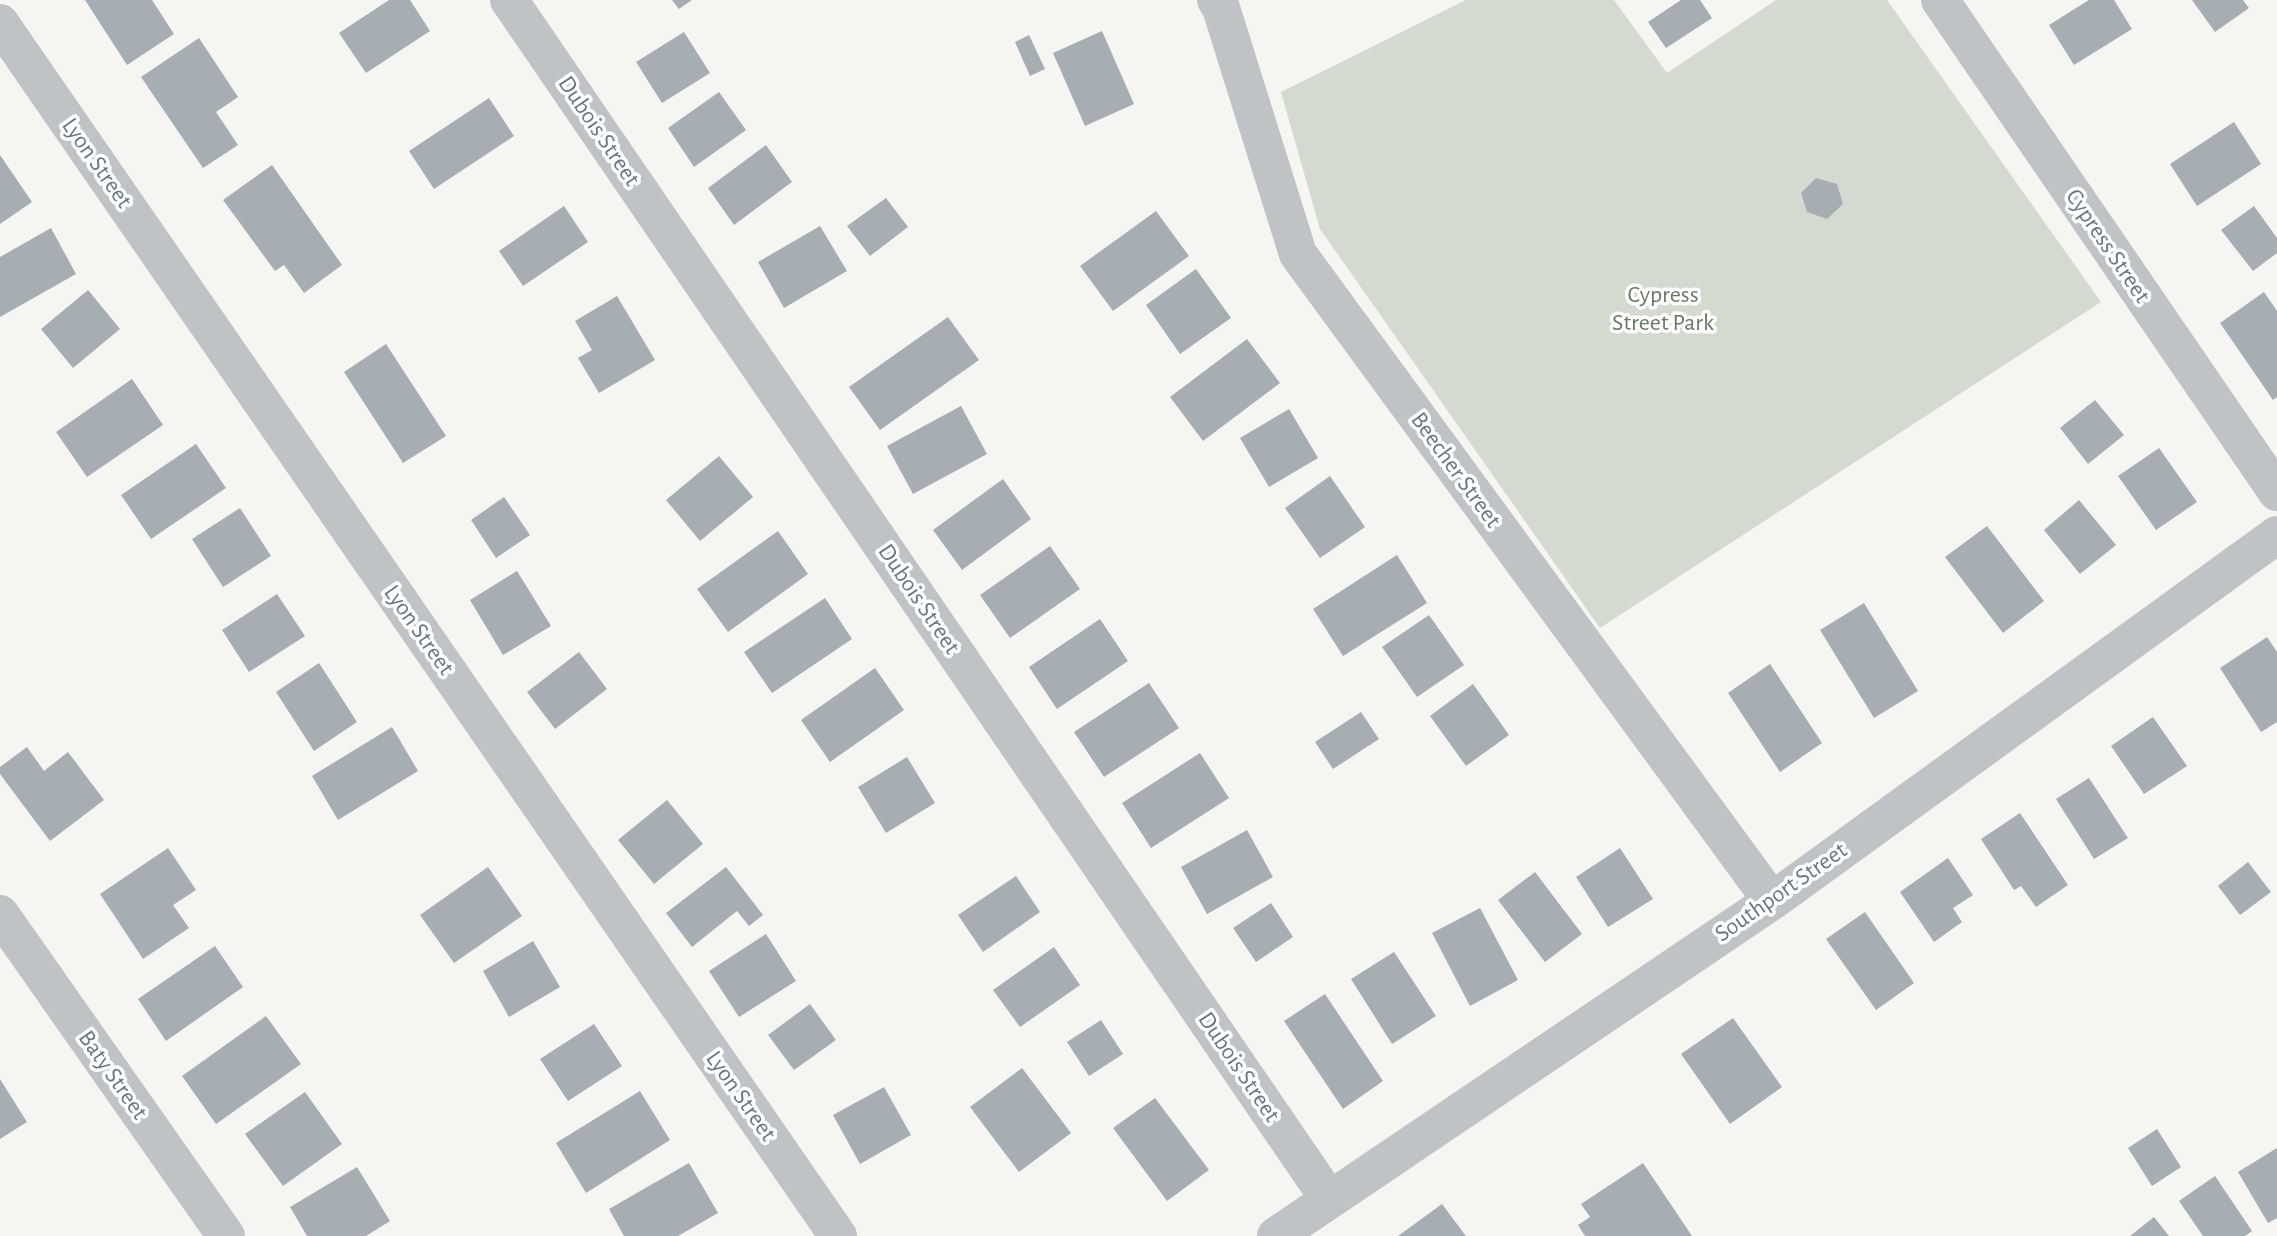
<!DOCTYPE html>
<style>
body{margin:0}
canvas{display:block;background:#f5f5f2}
</style>
<canvas width="2277" height="1236"></canvas>
<script>
const c = document.querySelector('canvas').getContext('2d');
c.lineJoin = 'round';
function fillPath(path, color) {
  c.fillStyle = color;
  c.fill(path, 'evenodd');
}
function strokePath(path, color, width, dash) {
  c.strokeStyle = color;
  c.lineWidth = width;
  c.lineCap = dash ? 'butt' : 'round';
  c.setLineDash(dash || []);
  c.stroke(path);
}
function write(font, color, halo, rows, align = 'center') {
  c.font = font + ' "Alegreya Sans",sans-serif';
  c.lineWidth = 7;
  c.setLineDash([]);
  c.textBaseline = 'middle';
  c.strokeStyle = halo;
  c.fillStyle = color;
  for (const [text, x, y, turn = 0] of rows) {
    c.save();
    c.translate(x, y);
    c.rotate((+turn || 0) * Math.PI / 180);
    c.textAlign = isNaN(turn) ? turn : align;
    if (halo) c.strokeText(text, 0, 0);
    c.fillText(text, 0, 0);
    c.restore();
  }
}
fillPath(new Path2D(`
 M 1466,0 L 1614,0 L 1667,73 L 1776,0 L 1887,0 L 2101,302 L 1600,628 L 1320,229 L 1281,92 Z`), '#d5dad1');
fillPath(new Path2D(`
 M 85,0 L 152,0 L 174,34 L 127,65 Z
 M 389,0 L 410,0 L 430,31 L 366,73 L 339,33 Z
 M 672,0 L 692,0 L 679,9 Z
 M 1681,0 L 1700,0 L 1712,18 L 1666,48 L 1648,22 Z
 M 2089,0 L 2114,0 L 2132,29 L 2074,65 L 2049,25 Z
 M 2192,0 L 2243,0 L 2249,8 L 2215,32 Z
 M 1102,31 L 1134,104 L 1085,126 L 1053,53 Z
 M 684,32 L 710,73 L 662,103 L 636,62 Z
 M 1029,35 L 1045,69 L 1030,76 L 1015,42 Z
 M 199,38 L 238,97 L 216,112 L 238,145 L 203,168 L 141,77 Z
 M 719,92 L 746,130 L 694,167 L 668,128 Z
 M 489,98 L 514,136 L 434,189 L 409,151 Z
 M 2234,122 L 2261,164 L 2197,206 L 2170,164 Z
 M 766,145 L 792,182 L 734,225 L 708,188 Z
 M 0,155 L 32,202 L 0,224 Z
 M 272,165 L 342,265 L 304,293 L 284,265 L 275,271 L 223,200 Z
 M 1816,178 L 1837,184 L 1843,204 L 1827,219 L 1807,212 L 1801,193 Z
 M 886,198 L 908,227 L 870,256 L 847,226 Z
 M 564,206 L 588,242 L 523,286 L 499,251 Z
 M 2254,206 L 2277,238 L 2277,253 L 2253,271 L 2221,230 Z
 M 1156,211 L 1189,256 L 1113,311 L 1080,266 Z
 M 820,226 L 847,271 L 784,308 L 758,262 Z
 M 51,228 L 76,274 L 0,317 L 0,257 Z
 M 1196,269 L 1231,318 L 1180,354 L 1146,305 Z
 M 88,290 L 120,329 L 73,368 L 41,329 Z
 M 2264,292 L 2277,311 L 2277,397 L 2273,400 L 2220,323 Z
 M 617,296 L 655,360 L 599,393 L 578,358 L 592,350 L 575,321 Z
 M 948,317 L 979,360 L 880,430 L 849,387 Z
 M 1247,339 L 1280,383 L 1203,441 L 1170,397 Z
 M 386,344 L 446,436 L 403,463 L 344,372 Z
 M 132,379 L 163,425 L 87,477 L 56,432 Z
 M 2095,400 L 2124,435 L 2088,464 L 2060,428 Z
 M 961,406 L 987,454 L 913,494 L 887,446 Z
 M 1289,409 L 1318,458 L 1269,487 L 1240,438 Z
 M 196,444 L 226,488 L 151,539 L 121,495 Z
 M 2159,448 L 2197,502 L 2156,530 L 2118,476 Z
 M 719,456 L 753,497 L 700,541 L 666,500 Z
 M 1330,476 L 1365,527 L 1320,558 L 1285,508 Z
 M 1003,479 L 1031,519 L 962,570 L 933,530 Z
 M 504,497 L 530,535 L 496,558 L 471,520 Z
 M 2079,500 L 2116,545 L 2080,574 L 2044,530 Z
 M 240,508 L 271,556 L 223,587 L 192,539 Z
 M 1987,526 L 2044,601 L 2003,633 L 1945,557 Z
 M 778,531 L 808,574 L 728,632 L 697,589 Z
 M 1050,546 L 1080,589 L 1010,638 L 980,595 Z
 M 1397,555 L 1427,603 L 1343,656 L 1313,609 Z
 M 517,571 L 551,626 L 503,655 L 470,600 Z
 M 277,594 L 305,636 L 249,672 L 222,630 Z
 M 825,598 L 852,639 L 772,693 L 744,652 Z
 M 1864,603 L 1918,691 L 1874,718 L 1820,630 Z
 M 1429,615 L 1464,665 L 1417,697 L 1382,647 Z
 M 1100,619 L 1128,661 L 1057,709 L 1029,667 Z
 M 2267,637 L 2277,652 L 2277,722 L 2261,732 L 2220,668 Z
 M 579,652 L 607,689 L 555,729 L 527,692 Z
 M 319,663 L 357,722 L 314,751 L 276,692 Z
 M 1770,664 L 1822,743 L 1780,772 L 1728,693 Z
 M 875,668 L 904,710 L 830,762 L 801,720 Z
 M 1149,683 L 1179,728 L 1104,777 L 1074,732 Z
 M 1473,684 L 1509,735 L 1466,766 L 1430,716 Z
 M 1361,712 L 1379,739 L 1333,769 L 1315,742 Z
 M 2153,717 L 2187,766 L 2144,794 L 2111,746 Z
 M 392,727 L 418,771 L 338,820 L 312,776 Z
 M 27,747 L 44,771 L 68,752 L 104,800 L 50,841 L 0,774 L 0,767 Z
 M 1200,753 L 1229,798 L 1151,848 L 1122,803 Z
 M 907,757 L 935,803 L 886,833 L 858,787 Z
 M 2089,778 L 2128,838 L 2094,859 L 2056,799 Z
 M 667,800 L 703,844 L 654,884 L 618,840 Z
 M 2020,813 L 2068,885 L 2036,907 L 2021,886 L 2014,890 L 1981,839 Z
 M 1247,830 L 1273,877 L 1207,914 L 1181,867 Z
 M 168,848 L 196,890 L 173,905 L 189,928 L 143,959 L 100,894 Z
 M 1620,848 L 1653,899 L 1608,927 L 1576,877 Z
 M 1948,858 L 1973,895 L 1953,908 L 1962,922 L 1934,942 L 1900,892 Z
 M 2248,862 L 2271,892 L 2240,915 L 2218,886 Z
 M 488,867 L 522,916 L 454,963 L 420,915 Z
 M 726,867 L 763,915 L 749,926 L 737,911 L 692,947 L 666,913 Z
 M 1535,872 L 1582,934 L 1545,962 L 1498,900 Z
 M 1016,876 L 1040,912 L 983,952 L 958,915 Z
 M 1271,903 L 1293,937 L 1256,962 L 1233,928 Z
 M 1480,908 L 1518,980 L 1470,1006 L 1432,933 Z
 M 1865,912 L 1914,983 L 1876,1010 L 1826,939 Z
 M 766,934 L 796,981 L 739,1017 L 709,971 Z
 M 533,941 L 560,987 L 509,1017 L 483,971 Z
 M 215,946 L 243,987 L 166,1041 L 138,999 Z
 M 1054,947 L 1080,985 L 1020,1027 L 993,990 Z
 M 1394,952 L 1436,1016 L 1392,1044 L 1351,979 Z
 M 1325,994 L 1383,1081 L 1343,1109 L 1284,1021 Z
 M 810,1004 L 836,1040 L 794,1070 L 768,1035 Z
 M 266,1016 L 301,1064 L 216,1124 L 182,1076 Z
 M 1733,1018 L 1782,1087 L 1730,1124 L 1681,1054 Z
 M 1101,1020 L 1123,1054 L 1089,1076 L 1067,1042 Z
 M 594,1024 L 622,1066 L 568,1101 L 540,1059 Z
 M 1022,1068 L 1071,1133 L 1019,1172 L 970,1107 Z
 M 0,1079 L 27,1122 L 0,1139 Z
 M 884,1087 L 911,1135 L 860,1164 L 833,1115 Z
 M 640,1091 L 670,1140 L 586,1193 L 556,1143 Z
 M 305,1092 L 342,1144 L 283,1186 L 245,1134 Z
 M 1155,1098 L 1209,1170 L 1167,1201 L 1113,1128 Z
 M 2157,1129 L 2181,1167 L 2152,1186 L 2128,1148 Z
 M 2277,1148 L 2277,1218 L 2268,1223 L 2238,1172 Z
 M 689,1163 L 718,1213 L 678,1236 L 624,1236 L 609,1209 Z
 M 1643,1163 L 1692,1236 L 1585,1236 L 1578,1225 L 1590,1217 L 1581,1204 Z
 M 357,1167 L 390,1221 L 366,1236 L 307,1236 L 290,1207 Z
 M 2215,1176 L 2252,1231 L 2245,1236 L 2203,1236 L 2179,1201 Z
 M 1442,1204 L 1466,1236 L 1398,1236 Z
 M 2154,1217 L 2169,1236 L 2130,1236 Z`), '#a6aeb3');
strokePath(new Path2D(`
 M 509,0 L 1329,1199
 M 1216,0 L 1221,8 L 1298,254 L 1772,901
 M 1940,0 L 2277,492
 M 0,23 L 838,1236
 M 0,914 L 226,1236
 M 1276,1236 L 1772,901 L 2277,535`), '#bfc3c6', 38);
write('24px', '#667682', '#fff', [
 ["Dubois Street",599,131,56],
 ["Lyon Street",97,163,55],
 ["Cypress Street",2108,246,56],
 ["Beecher Street",1456,470,54],
 ["Dubois Street",919,599,56],
 ["Lyon Street",419,630,55],
 ["Southport Street",1781,892,-35],
 ["Dubois Street",1239,1067,56],
 ["Baty Street",113,1075,55],
 ["Lyon Street",741,1096,55]
]);
write('24px', '#697964', '#fff', [
 ["Cypress",1663,295],
 ["Street Park",1663,323]
]);
</script>
